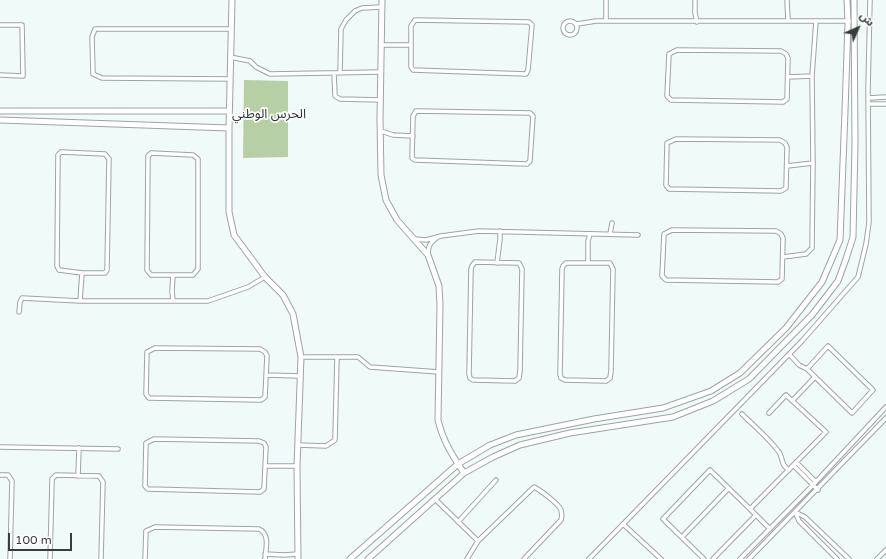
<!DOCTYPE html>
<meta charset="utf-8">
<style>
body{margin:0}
#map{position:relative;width:886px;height:559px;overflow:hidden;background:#f0fbf9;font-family:"Varela Round","Noto Sans Arabic",sans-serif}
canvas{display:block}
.north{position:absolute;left:838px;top:8px;width:40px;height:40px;-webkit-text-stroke:3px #fff;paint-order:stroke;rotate:45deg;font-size:11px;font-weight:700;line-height:16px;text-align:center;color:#383c3c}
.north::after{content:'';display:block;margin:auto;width:14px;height:18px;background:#383c3c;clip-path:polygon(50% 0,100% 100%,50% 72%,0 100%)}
.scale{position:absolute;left:8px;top:533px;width:64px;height:18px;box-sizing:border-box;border:2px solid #383c3c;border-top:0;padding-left:5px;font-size:12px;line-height:14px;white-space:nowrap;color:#383c3c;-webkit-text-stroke:3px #fff;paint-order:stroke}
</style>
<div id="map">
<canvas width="886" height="559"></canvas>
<div class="north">ش</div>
<div class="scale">100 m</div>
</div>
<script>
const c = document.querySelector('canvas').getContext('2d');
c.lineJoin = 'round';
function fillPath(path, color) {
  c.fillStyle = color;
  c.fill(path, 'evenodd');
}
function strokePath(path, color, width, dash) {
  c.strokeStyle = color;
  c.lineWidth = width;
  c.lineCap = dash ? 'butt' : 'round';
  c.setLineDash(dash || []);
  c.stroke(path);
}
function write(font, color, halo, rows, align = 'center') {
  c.font = font + ' "Varela Round","Noto Sans Arabic",sans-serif';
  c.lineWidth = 3.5;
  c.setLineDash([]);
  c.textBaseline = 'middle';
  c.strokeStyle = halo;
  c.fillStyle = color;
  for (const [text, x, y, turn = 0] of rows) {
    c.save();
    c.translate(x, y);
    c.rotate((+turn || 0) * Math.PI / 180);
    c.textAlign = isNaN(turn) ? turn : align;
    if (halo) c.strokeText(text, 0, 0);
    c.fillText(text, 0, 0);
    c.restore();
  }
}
fillPath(new Path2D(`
 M 244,80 L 288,81 L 288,157 L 243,158 Z`), '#b7cfa4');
const street = new Path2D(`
 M 606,0 L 606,21
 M 695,0 L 695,13 L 697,22
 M 787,0 L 788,21
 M 415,20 L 529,22 L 532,25 L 528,70 L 526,74 L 413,70 L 411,67 L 411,26 Z
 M563 28a7 7 0 1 1 14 0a7 7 0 1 1-14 0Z
 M 577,24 L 596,21 L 849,21
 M 0,25 L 22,25 L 23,76 L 0,75
 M 381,45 L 411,45
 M 677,50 L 781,51 L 786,54 L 788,58 L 787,99 L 783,102 L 671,100 L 667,96 L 669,54 Z
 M 230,57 L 250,61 L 256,67 L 270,74 L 381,72
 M 340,72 L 341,29 L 346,20 L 355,11 L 362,8 L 382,7
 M 334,73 L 335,96 L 340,99 L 381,100
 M 788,77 L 812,76
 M 230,79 L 102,78 L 93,74 L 92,37 L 95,29 L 231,29
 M 868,98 L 886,97
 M 868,104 L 886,104
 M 416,111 L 530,113 L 533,116 L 530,161 L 527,164 L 415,160 L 412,158 L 413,116 Z
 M 381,131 L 393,135 L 413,136
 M 676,139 L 780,140 L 785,143 L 787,147 L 786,188 L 781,191 L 669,189 L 666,185 L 667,143 Z
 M 61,152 L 105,154 L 109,159 L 107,270 L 105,273 L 82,273 L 59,270 L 57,266 L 58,155 Z
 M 151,153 L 193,155 L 198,159 L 198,269 L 193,275 L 151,275 L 147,270 L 148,156 Z
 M 787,166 L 813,163
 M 672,230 L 776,231 L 781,234 L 783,238 L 782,279 L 778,282 L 666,280 L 662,276 L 664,234 Z
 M 610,234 L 612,223
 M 414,239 L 426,240 L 441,236 L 479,231 L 638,235
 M 428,254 C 428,245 431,242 438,237
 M 783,257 L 806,254 L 812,248 L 813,163 L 812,76 L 816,21
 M 475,262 L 519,263 L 522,269 L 520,371 L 519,378 L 515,381 L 473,380 L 470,378 L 469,374 L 471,269 L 472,266 Z
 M 497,263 L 500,239 L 500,231
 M 566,263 L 610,263 L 613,269 L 611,371 L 610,378 L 606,381 L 565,380 L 561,378 L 560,374 L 562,269 L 563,266 Z
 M 588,263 L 588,241 L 590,234
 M 173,275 L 172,291 L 173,301
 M 80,301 L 82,273
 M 19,312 L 20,302 L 22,298 L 80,301 L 208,301 L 248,287 L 265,277
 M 828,346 L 873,390 L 852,413 L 807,369 Z
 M 155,348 L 260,349 L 265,352 L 267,356 L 265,397 L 261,400 L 149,398 L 146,394 L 147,352 Z
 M 789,354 L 799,365 L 807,369
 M 301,357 L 358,357 L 370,367 L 439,372
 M 266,375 L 300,376
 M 793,400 L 815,377
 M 742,414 C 754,426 769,438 779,452 C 783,458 781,466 789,470
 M 154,439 L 259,441 L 264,443 L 266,447 L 264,489 L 260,492 L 148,489 L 145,486 L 146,443 Z
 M 298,445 L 326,446 L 335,440 L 337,357
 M 0,447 L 118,449
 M 796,462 L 816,482
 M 265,466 L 297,466
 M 794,466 L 818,490
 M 0,475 L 8,475 L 12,481 L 10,559
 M 78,476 L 79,448
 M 435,499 L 478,541
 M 795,512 L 805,517 L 849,559
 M 795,512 L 799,521 L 837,559
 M 756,515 L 770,529
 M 458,522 L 496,480
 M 623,524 L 661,559
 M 682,537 L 728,489
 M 265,554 L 284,555 L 298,554
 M 50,559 L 52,482 L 52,479 L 56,475 L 99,476 L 103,482 L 101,559
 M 145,559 L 146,531 L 155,527 L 259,529 C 270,534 266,548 265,559
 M 467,559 L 478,541 L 534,487 C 540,490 559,504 561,510 C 562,514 562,517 561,520 L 524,559
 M 589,559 L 802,341 L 858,277 L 866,244 L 869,222 L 868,90 L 870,0
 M 704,559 L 663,519 L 710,470 L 750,509 L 826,432 L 786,395 L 769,413
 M 713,559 L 756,515 L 750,509
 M 740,559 L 813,485 L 886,407
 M 749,559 L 886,418
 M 877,559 L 886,550`);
const secondary = new Path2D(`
 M 232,0 L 229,128 L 229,212 L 234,235 L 265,277 L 283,295 L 293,314 L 301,357 L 297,466 L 298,559
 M 382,0 L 380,120 L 381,175 L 386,200 L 397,220 L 428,255 L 439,286 L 440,305 L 438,420 C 443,441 452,455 464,473
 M 0,111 L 229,111
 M 0,120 L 229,128
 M 350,559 L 458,464 L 490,445 L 516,435 L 594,419 L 663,408 L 711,391 L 740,373 L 786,328 L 822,282 L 840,240 L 845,111 L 848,22 L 847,0
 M 368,559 L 464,473 L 493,457 L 520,445 L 570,433 L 673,417 L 713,401 L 749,379 L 812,315 L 838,281 L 846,259 L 853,237 L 855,143 L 854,0`);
strokePath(street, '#9ba5a3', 5.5);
strokePath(secondary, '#9ba5a3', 7);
strokePath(street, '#fff', 3.5);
strokePath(secondary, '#fff', 5);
write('13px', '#2d3534', '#fff', [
 ["الحرس الوطني",269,115]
]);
</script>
